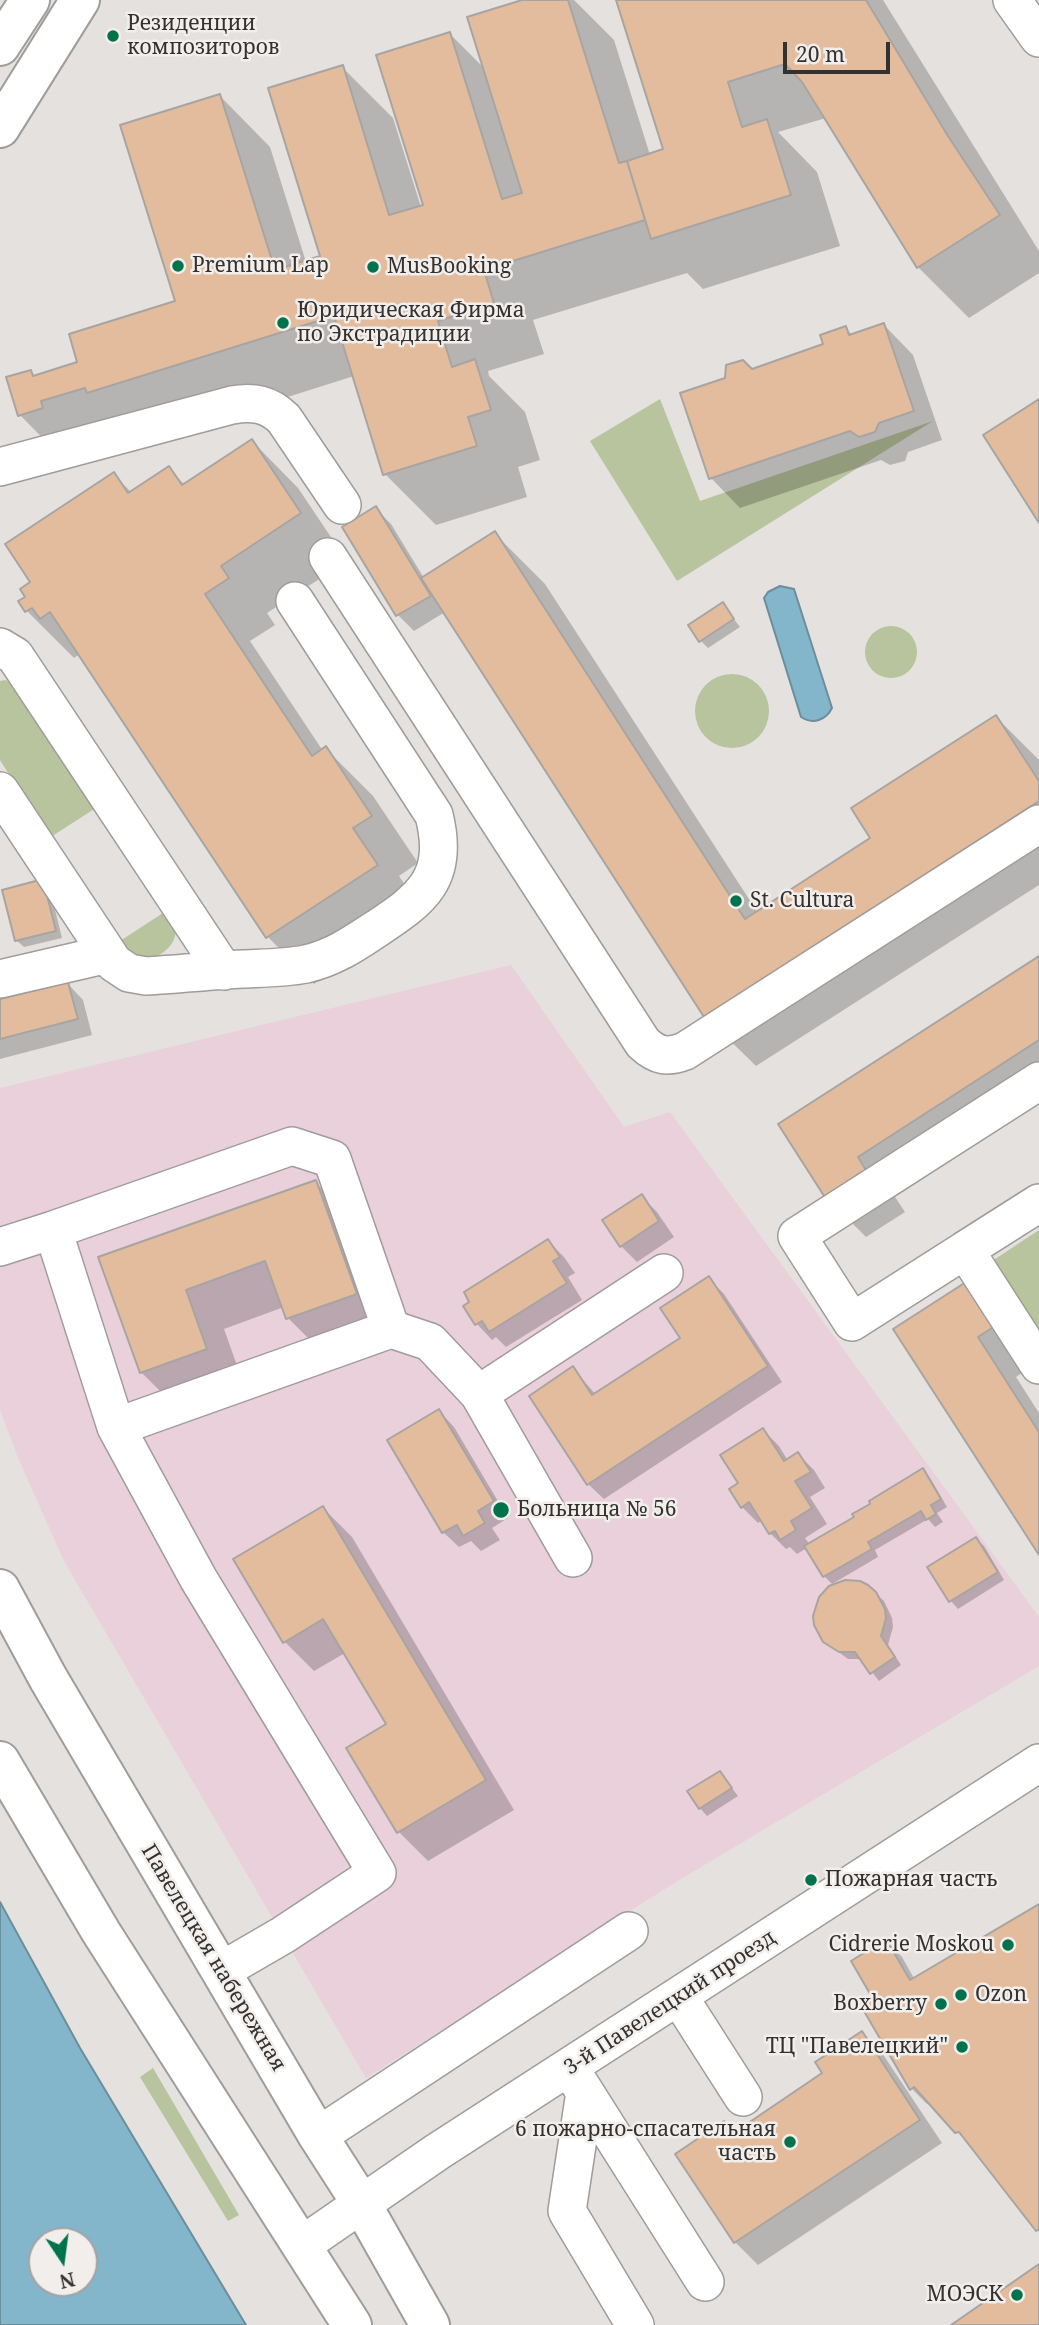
<!DOCTYPE html>
<meta charset="utf-8">
<style>
body{margin:0}
#map{position:relative;width:1039px;height:2325px;overflow:hidden;background:#e4e1df;font-family:"Noto Serif",serif}
canvas{display:block}
.north{position:absolute;left:28px;top:2227px;width:70px;height:70px;box-sizing:border-box;background:#f1eeec;border:2px solid #a5a3a1;border-radius:50%;rotate:167deg;font-size:19px;font-weight:700;line-height:28px;text-align:center;color:#333231}
.north::after{content:'';display:block;margin:auto;width:24px;height:32px;background:#00724c;clip-path:polygon(50% 0,100% 100%,50% 72%,0 100%)}
.scale{position:absolute;left:783px;top:42px;width:107px;height:32px;box-sizing:border-box;border:4px solid #333231;border-top:0;padding-left:9px;font-size:21px;line-height:24px;white-space:nowrap;color:#333231;-webkit-text-stroke:5px #f1eeec;paint-order:stroke}
</style>
<div id="map">
<canvas width="1039" height="2325"></canvas>
<div class="north">N</div>
<div class="scale">20 m</div>
</div>
<script>
const c = document.querySelector('canvas').getContext('2d');
c.lineJoin = 'round';
function fillPath(path, color) {
  c.fillStyle = color;
  c.fill(path, 'evenodd');
}
function strokePath(path, color, width, dash) {
  c.strokeStyle = color;
  c.lineWidth = width;
  c.lineCap = dash ? 'butt' : 'round';
  c.setLineDash(dash || []);
  c.stroke(path);
}
function write(font, color, halo, rows, align = 'center') {
  c.font = font + ' "Noto Serif",serif';
  c.lineWidth = 5;
  c.setLineDash([]);
  c.textBaseline = 'middle';
  c.strokeStyle = halo;
  c.fillStyle = color;
  for (const [text, x, y, turn = 0] of rows) {
    c.save();
    c.translate(x, y);
    c.rotate((+turn || 0) * Math.PI / 180);
    c.textAlign = isNaN(turn) ? turn : align;
    if (halo) c.strokeText(text, 0, 0);
    c.fillText(text, 0, 0);
    c.restore();
  }
}
fillPath(new Path2D(`
 M 511,965 L 624,1127 L 670,1112 L 1039,1617 L 1039,1666 L 679,1880 L 366,2078 L 64,1561 L 19,1460 L 0,1410 L 0,1088 Z`), '#e9d0da');
fillPath(new Path2D(`
 M 660,399 L 700,501 L 933,421 L 677,581 L 590,441 Z
 M865 652a26 26 0 1 1 52 0a26 26 0 1 1-52 0Z
 M695 711a37 37 0 1 1 74 0a37 37 0 1 1-74 0Z
 M 5,680 L 16,684 L 99,806 L 49,838 L 0,760 L 0,681 Z
 M 166,911 C 169,915 173,921 175,925 C 181,949 147,968 128,955 C 124,953 120,946 117,943 Z
 M 1039,1230 L 1039,1351 L 983,1267 Z
 M 153,2068 L 239,2215 L 228,2221 L 140,2077 Z`), '#b7c49d');
const water = new Path2D(`
 M 780,586 L 794,589 L 832,708 C 826,720 813,725 801,717 L 764,598 L 768,592 Z
 M 0,1902 L 80,2048 L 246,2325 L 0,2325 ZM 84,2241 L 84,2283 L 42,2283 L 42,2241 Z`);
fillPath(water, '#83b5cb');
strokePath(water, '#6b8e9d', 2);
fillPath(new Path2D(`
 M 528,0 L 574,0 L 614,40 L 650,155 L 665,151 L 618,0 L 883,0 L 1039,251 L 1039,273 L 969,318 L 918,267 L 826,118 L 778,132 L 817,172 L 840,246 L 703,289 L 687,273 L 533,320 L 544,354 L 488,371 L 489,376 L 525,412 L 540,460 L 518,467 L 527,497 L 436,525 L 385,474 L 354,376 L 70,466 L 20,415 L 31,372 L 36,377 L 80,363 L 177,303 L 220,96 L 270,147 L 306,262 L 323,257 L 342,67 L 393,118 L 421,207 L 425,206 L 450,34 L 485,69 Z
 M 884,325 L 913,355 L 942,440 L 908,452 L 905,461 L 890,465 L 881,460 L 740,508 L 711,478 L 751,371 L 825,346 L 846,328 L 853,336 Z
 M 252,441 L 298,488 L 347,561 L 267,613 L 275,625 L 250,641 L 323,751 L 326,749 L 373,796 L 418,863 L 399,876 L 423,912 L 314,984 L 268,937 L 87,664 L 78,655 L 74,658 L 27,611 L 20,602 L 27,597 L 32,583 L 114,475 L 132,493 L 169,469 L 185,485 Z
 M 375,508 L 391,524 L 424,578 L 494,533 L 545,584 L 758,913 L 872,838 L 996,717 L 1039,760 L 1039,885 L 756,1066 L 705,1016 L 445,612 L 414,631 L 398,615 L 344,528 ZM 795,956 L 797,959 L 715,1011 L 715,1007 Z
 M 722,604 L 740,627 L 708,648 L 700,640 Z
 M 50,889 L 62,938 L 24,947 L 16,940 Z
 M 1039,959 L 1039,1104 L 895,1197 L 905,1212 L 866,1237 L 827,1198 L 780,1124 Z
 M 68,984 L 83,1000 L 92,1035 L 0,1059 L 0,1001 Z
 M 315,1182 L 354,1221 L 394,1333 L 327,1357 L 288,1318 L 284,1307 L 224,1329 L 245,1388 L 180,1411 L 141,1372 L 100,1258 Z
 M 641,1196 L 657,1212 L 674,1237 L 637,1262 L 621,1246 Z
 M 548,1241 L 564,1257 L 575,1273 L 568,1277 L 582,1300 L 506,1347 L 496,1337 L 492,1340 L 477,1324 Z
 M 708,1278 L 724,1294 L 782,1382 L 604,1499 L 588,1484 L 573,1368 L 596,1395 L 683,1338 Z
 M 1005,1323 L 1032,1366 L 1016,1377 L 1039,1413 L 1039,1552 L 896,1329 Z
 M 439,1411 L 454,1427 L 508,1518 L 492,1528 L 500,1540 L 481,1551 L 471,1541 L 459,1547 L 443,1532 Z
 M 763,1430 L 779,1446 L 788,1461 L 798,1454 L 814,1470 L 825,1488 L 810,1497 L 827,1524 L 805,1538 L 810,1545 L 856,1518 L 923,1470 L 930,1478 L 947,1507 L 937,1513 L 943,1522 L 935,1527 L 928,1519 L 875,1550 L 878,1557 L 832,1584 L 824,1576 L 807,1548 L 797,1554 L 790,1547 L 786,1549 L 770,1533 L 762,1520 L 758,1523 L 742,1507 L 740,1484 Z
 M 323,1508 L 352,1537 L 514,1810 L 428,1861 L 399,1832 L 388,1725 L 345,1653 L 314,1671 L 285,1642 Z
 M 976,1539 L 984,1546 L 1004,1580 L 958,1609 L 951,1601 L 930,1568 Z
 M 875,1593 L 884,1601 L 892,1618 L 893,1627 L 888,1645 L 901,1665 L 879,1681 L 862,1659 L 848,1659 L 824,1641 Z
 M 720,1773 L 738,1796 L 707,1816 L 700,1808 Z
 M 1039,1906 L 1039,2232 L 973,2148 L 930,2103 L 927,2104 L 912,2089 L 875,1999 L 886,1941 L 902,1957 L 915,1980 Z
 M 861,2033 L 884,2056 L 942,2143 L 758,2265 L 735,2242 L 724,2124 L 734,2134 L 825,2074 Z`), '#0003');
const building = new Path2D(`
 M 522,0 L 568,0 L 619,163 L 627,161 L 645,220 L 484,270 L 494,303 L 438,321 L 452,367 L 475,359 L 491,410 L 468,417 L 477,446 L 383,475 L 334,316 L 87,393 L 85,388 L 41,401 L 43,408 L 18,416 L 6,377 L 31,370 L 33,376 L 77,362 L 69,334 L 175,301 L 120,125 L 220,94 L 275,270 L 320,256 L 268,88 L 343,65 L 389,215 L 423,205 L 376,55 L 450,32 L 502,199 L 522,193 L 467,17 Z
 M 616,0 L 866,0 L 948,136 L 1000,215 L 917,268 L 802,82 L 785,64 L 728,82 L 742,127 L 767,119 L 791,195 L 651,239 L 627,161 L 663,149 Z
 M 884,323 L 914,411 L 879,423 L 875,432 L 859,437 L 850,431 L 709,479 L 680,393 L 725,378 L 726,365 L 743,360 L 752,369 L 823,344 L 820,335 L 846,326 L 849,335 Z
 M 1039,399 L 1039,523 L 983,435 Z
 M 252,439 L 301,513 L 221,566 L 229,578 L 205,594 L 312,756 L 326,746 L 372,816 L 353,828 L 378,865 L 266,938 L 50,612 L 40,619 L 32,608 L 25,612 L 18,601 L 25,597 L 20,589 L 30,582 L 5,544 L 114,472 L 128,493 L 169,466 L 182,485 Z
 M 376,506 L 431,596 L 396,616 L 342,527 Z
 M 495,531 L 745,919 L 870,838 L 851,808 L 996,715 L 1039,781 L 1039,801 L 704,1017 L 421,578 Z
 M 723,602 L 734,619 L 699,642 L 688,625 Z
 M 43,879 L 56,931 L 15,941 L 2,890 Z
 M 1039,956 L 1039,1040 L 858,1157 L 867,1172 L 826,1199 L 778,1124 Z
 M 68,982 L 78,1019 L 0,1039 L 0,999 Z
 M 316,1180 L 357,1294 L 286,1319 L 265,1261 L 186,1290 L 207,1349 L 140,1373 L 98,1257 Z
 M 642,1194 L 659,1221 L 620,1247 L 602,1220 Z
 M 548,1239 L 560,1257 L 553,1261 L 567,1283 L 489,1332 L 482,1321 L 475,1325 L 463,1306 L 469,1302 L 464,1292 Z
 M 709,1276 L 768,1366 L 587,1485 L 529,1396 L 573,1366 L 592,1395 L 680,1338 L 660,1308 Z
 M 966,1282 L 995,1326 L 978,1337 L 1039,1432 L 1039,1555 L 893,1329 Z
 M 439,1409 L 494,1501 L 478,1511 L 485,1523 L 463,1536 L 457,1525 L 442,1533 L 387,1440 Z
 M 763,1428 L 784,1461 L 798,1452 L 811,1472 L 795,1481 L 812,1508 L 791,1521 L 796,1530 L 780,1540 L 775,1531 L 769,1534 L 749,1502 L 741,1508 L 729,1489 L 738,1483 L 720,1455 Z
 M 923,1468 L 941,1499 L 931,1505 L 936,1514 L 926,1520 L 921,1511 L 868,1542 L 872,1549 L 823,1577 L 804,1546 L 854,1517 L 852,1514 L 870,1504 L 869,1501 Z
 M 323,1506 L 486,1780 L 397,1833 L 346,1748 L 386,1724 L 323,1619 L 283,1643 L 233,1559 Z
 M 976,1537 L 998,1572 L 949,1602 L 927,1567 Z
 M 845,1580 L 860,1581 L 868,1585 L 876,1592 L 885,1609 L 886,1618 L 881,1636 L 895,1657 L 870,1674 L 855,1652 L 839,1652 L 823,1642 L 814,1625 L 813,1616 L 819,1597 L 829,1586 Z
 M 720,1771 L 732,1788 L 699,1809 L 687,1791 Z
 M 1039,1904 L 1039,2229 L 1036,2231 L 959,2132 L 955,2133 L 914,2087 L 910,2090 L 861,2006 L 873,1999 L 851,1961 L 886,1939 L 910,1980 Z
 M 862,2031 L 920,2120 L 734,2243 L 675,2154 L 724,2121 L 732,2134 L 822,2073 L 815,2062 Z
 M 1039,2264 L 1039,2325 L 951,2325 Z`);
fillPath(building, '#e3bc9d');
strokePath(building, '#a7a4a2', 2);
const minor = new Path2D(`
 M 1012,0 L 1039,38
 M 0,467 L 232,405 C 253,401 269,404 284,419 L 342,505
 M 328,557 L 643,1043 C 657,1056 667,1058 685,1051 L 1039,824
 M 0,647 L 15,656 L 224,971
 M 0,791 L 114,963 L 129,973 L 146,976 C 178,974 210,971 242,969 C 264,968 286,968 306,964 C 332,958 352,945 373,931 C 422,899 450,879 434,815 L 295,601
 M 0,979 L 108,954
 M 1039,1081 L 797,1236 L 852,1322 L 965,1250 L 1039,1365
 M 0,1247 L 53,1230
 M 965,1250 L 1039,1203
 M 391,1329 L 430,1342 L 479,1394 L 573,1558
 M 479,1394 L 664,1273
 M 116,1427 L 391,1329 L 332,1159 L 292,1146 L 53,1230 L 116,1427 L 198,1578 L 377,1873 L 283,1935 L 221,1971
 M 679,1997 L 743,2097
 M 569,2067 L 705,2282
 M 585,2092 L 567,2211 L 635,2325
 M 318,2136 L 629,1931
 M 302,2245 L 437,2152 L 1039,1763`);
const major = new Path2D(`
 M 0,46 L 30,0
 M 0,128 L 80,0
 M 0,1589 L 48,1678 L 318,2136 L 361,2203 L 430,2325
 M 0,1761 L 101,1932 L 352,2325`);
strokePath(minor, '#9f9c9a', 40);
strokePath(major, '#9f9c9a', 42);
strokePath(minor, '#fff', 37);
strokePath(major, '#fff', 38);
for (const [x, y, r, color] of [
 [113,36,7,"#00724c"],
 [178,266,7,"#00724c"],
 [373,267,7,"#00724c"],
 [283,323,7,"#00724c"],
 [736,901,7,"#00724c"],
 [501,1510,9,"#00724c"],
 [811,1880,7,"#00724c"],
 [1008,1945,7,"#00724c"],
 [961,1995,7,"#00724c"],
 [941,2004,7,"#00724c"],
 [962,2047,7,"#00724c"],
 [790,2142,7,"#00724c"],
 [1017,2295,7,"#00724c"]
]) {
  const dot = new Path2D();
  dot.arc(x, y, r, 0, 2 * Math.PI);
  c.fillStyle = color;
  c.fill(dot);
  strokePath(dot, '#f1eeec', 2.5);
}
write('21px', '#333231', '#f1eeec', [
 ["Резиденции",127,24],
 ["композиторов",127,48],
 ["Premium Lap",192,266],
 ["MusBooking",387,267],
 ["Юридическая Фирма",297,311],
 ["по Экстрадиции",297,335],
 ["St. Cultura",750,901],
 ["Больница № 56",517,1510],
 ["Пожарная часть",825,1880],
 ["Cidrerie Moskou",994,1945,"right"],
 ["Ozon",975,1995],
 ["Boxberry",927,2004,"right"],
 ["ТЦ \"Павелецкий\"",948,2047,"right"],
 ["6 пожарно-спасательная",776,2130,"right"],
 ["часть",776,2154,"right"],
 ["МОЭСК",1003,2295,"right"]
], 'left');
write('21px', '#333231', '#f1eeec', [
 ["Павелецкая набережная",213,1958,59],
 ["3-й Павелецкий проезд",670,2003,-33]
]);
</script>
